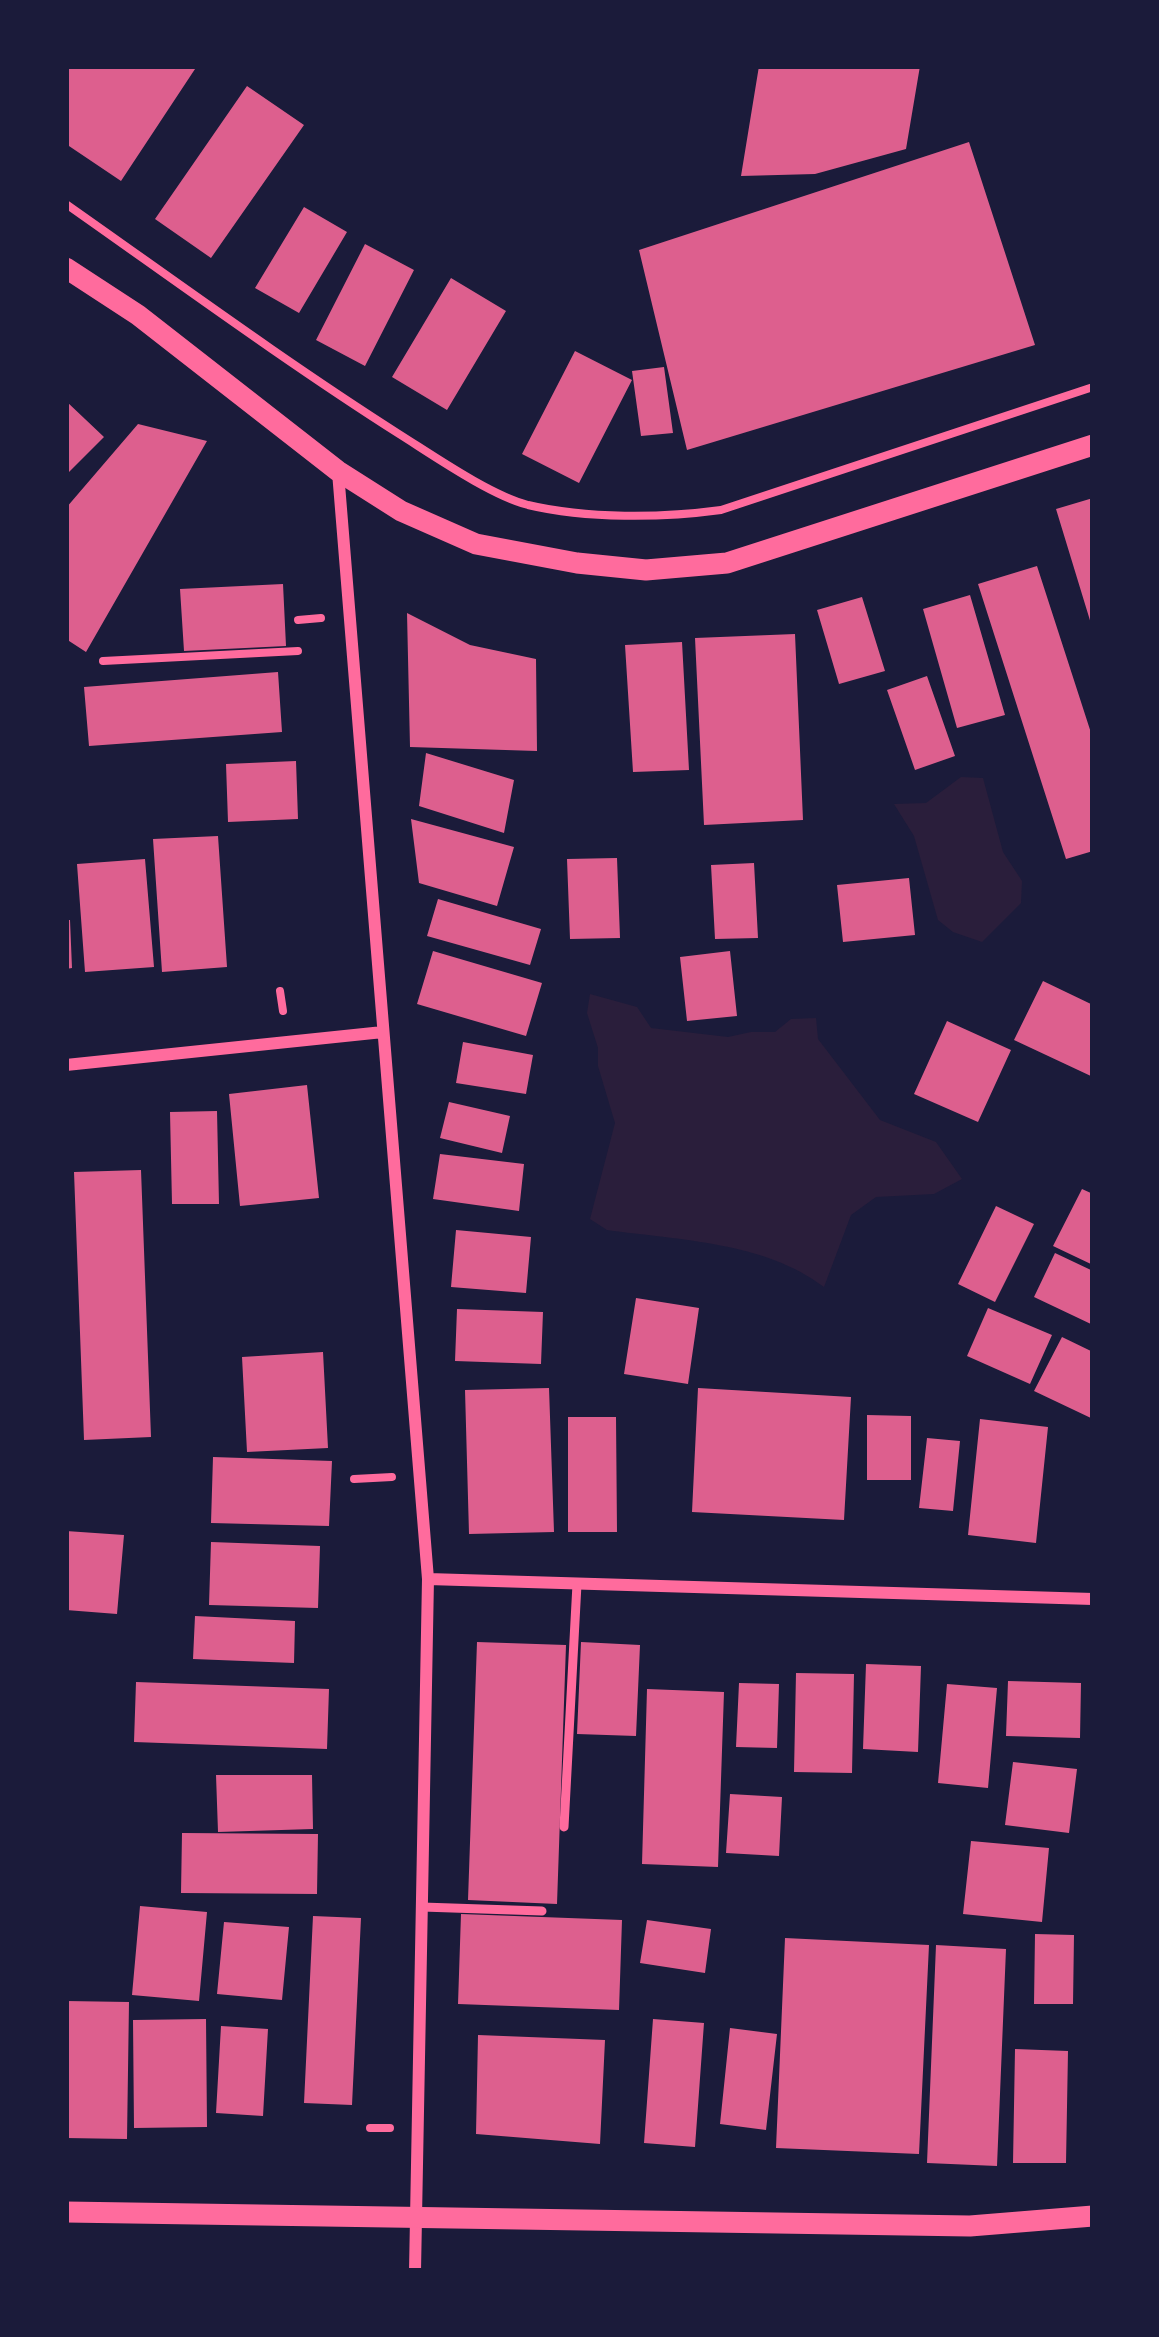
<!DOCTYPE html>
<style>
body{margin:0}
#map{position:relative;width:1159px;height:2337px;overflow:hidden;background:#1b1b3a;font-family:Barlow,sans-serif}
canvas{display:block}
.frame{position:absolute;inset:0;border:69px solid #1b1b3a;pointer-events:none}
</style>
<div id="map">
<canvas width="1159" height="2337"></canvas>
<div class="frame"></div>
</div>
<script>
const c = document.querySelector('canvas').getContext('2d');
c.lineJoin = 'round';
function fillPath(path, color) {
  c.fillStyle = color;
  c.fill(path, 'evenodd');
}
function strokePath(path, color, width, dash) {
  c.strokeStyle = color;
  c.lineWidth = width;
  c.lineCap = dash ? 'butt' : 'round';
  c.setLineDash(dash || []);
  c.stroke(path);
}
fillPath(new Path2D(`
 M 961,777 L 983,778 L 1003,852 L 1022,881 L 1021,903 L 982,942 L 953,932 L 938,920 L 914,836 L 894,804 L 926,803 Z
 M 590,994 L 637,1007 L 651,1028 L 728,1037 L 751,1032 L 775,1032 L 791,1019 L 816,1018 L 818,1039 L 880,1120 L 936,1142 L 962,1179 L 934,1194 L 876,1197 L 851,1215 L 824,1287 C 765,1242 679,1240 607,1230 L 590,1219 L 615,1123 L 598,1066 L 598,1048 L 587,1013 Z`), '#2a1e3b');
fillPath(new Path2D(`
 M 66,66 L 197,66 L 121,181 L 66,144 Z
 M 759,66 L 920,66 L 906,149 L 815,174 L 741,176 Z
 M 247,86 L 304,125 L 211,258 L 155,219 Z
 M 969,142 L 1035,345 L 687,450 L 639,250 Z
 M 304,207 L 347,232 L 299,313 L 255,288 Z
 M 365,244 L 414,270 L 365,366 L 316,340 Z
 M 451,278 L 506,311 L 447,410 L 392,377 Z
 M 575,351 L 632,380 L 579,483 L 522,454 Z
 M 664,367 L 673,433 L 641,436 L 632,371 Z
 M 66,401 L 104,437 L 66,475 Z
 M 138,424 L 207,441 L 86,652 L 66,639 L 66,508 Z
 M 1093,498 L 1093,627 L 1092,627 L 1056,509 Z
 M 1037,566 L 1093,739 L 1093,851 L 1066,859 L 978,584 Z
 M 283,584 L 286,646 L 184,651 L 180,589 Z
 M 970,595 L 1005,715 L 957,728 L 923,609 Z
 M 862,597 L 885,671 L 839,684 L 817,610 Z
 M 407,613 L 470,645 L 536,659 L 537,751 L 410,747 Z
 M 795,634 L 803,820 L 704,825 L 695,638 Z
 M 682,642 L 689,770 L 633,772 L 625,645 Z
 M 278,672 L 282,732 L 89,746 L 84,687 Z
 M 927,676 L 955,756 L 915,770 L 887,690 Z
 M 426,753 L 514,780 L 504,833 L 419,806 Z
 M 296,761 L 298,819 L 228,822 L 226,764 Z
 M 411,819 L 514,847 L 497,906 L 419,883 Z
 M 218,836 L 227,967 L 162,972 L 153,839 Z
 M 617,858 L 620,938 L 570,939 L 567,859 Z
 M 145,859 L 154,967 L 85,972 L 77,864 Z
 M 754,863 L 758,938 L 715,939 L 711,865 Z
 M 909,878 L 915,935 L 843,942 L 837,885 Z
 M 438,899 L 541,929 L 530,965 L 427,936 Z
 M 66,920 L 70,920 L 72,968 L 66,969 Z
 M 433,951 L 542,983 L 526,1036 L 417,1004 Z
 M 730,951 L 737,1016 L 687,1021 L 680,957 Z
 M 1043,981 L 1093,1005 L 1093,1077 L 1014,1040 Z
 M 947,1021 L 1011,1050 L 978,1122 L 914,1094 Z
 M 463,1042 L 533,1055 L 526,1094 L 456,1083 Z
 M 307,1085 L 319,1198 L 240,1206 L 229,1094 Z
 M 449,1102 L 510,1116 L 502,1153 L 440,1138 Z
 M 217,1111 L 219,1204 L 172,1204 L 170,1112 Z
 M 440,1154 L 524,1164 L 519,1211 L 433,1199 Z
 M 141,1170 L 151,1437 L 84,1440 L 74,1172 Z
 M 1082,1189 L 1093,1194 L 1093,1265 L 1053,1246 Z
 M 996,1206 L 1034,1224 L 995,1302 L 958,1284 Z
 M 456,1230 L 531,1237 L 526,1293 L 451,1287 Z
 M 1055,1253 L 1093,1271 L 1093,1325 L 1034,1297 Z
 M 636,1298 L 699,1308 L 688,1384 L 624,1374 Z
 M 988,1308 L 1052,1335 L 1030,1384 L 967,1356 Z
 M 457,1309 L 543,1312 L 541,1364 L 455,1361 Z
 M 1062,1337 L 1093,1352 L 1093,1419 L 1034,1391 Z
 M 323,1352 L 328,1448 L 247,1452 L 242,1357 Z
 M 549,1388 L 554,1532 L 469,1534 L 465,1390 Z
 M 698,1388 L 851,1397 L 844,1520 L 692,1512 Z
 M 867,1415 L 911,1416 L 911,1480 L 867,1480 Z
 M 568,1417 L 616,1417 L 617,1532 L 568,1532 Z
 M 980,1419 L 1048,1427 L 1036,1543 L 968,1535 Z
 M 927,1438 L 960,1441 L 953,1511 L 919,1508 Z
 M 213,1457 L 332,1461 L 329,1526 L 211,1523 Z
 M 66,1531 L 124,1535 L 117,1614 L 66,1610 Z
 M 211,1542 L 320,1546 L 318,1608 L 209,1605 Z
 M 195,1616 L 295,1621 L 294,1663 L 193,1659 Z
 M 477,1642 L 566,1645 L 557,1904 L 468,1900 Z
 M 581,1642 L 640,1645 L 636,1736 L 577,1734 Z
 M 866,1664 L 921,1666 L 918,1752 L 863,1749 Z
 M 796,1673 L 854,1674 L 852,1773 L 794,1772 Z
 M 1008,1681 L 1081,1683 L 1080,1738 L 1006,1736 Z
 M 136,1682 L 329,1689 L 327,1749 L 134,1742 Z
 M 739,1683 L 779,1684 L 777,1748 L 736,1747 Z
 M 947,1684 L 997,1688 L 988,1788 L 938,1783 Z
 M 647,1689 L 724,1692 L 718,1867 L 642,1864 Z
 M 1013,1762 L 1077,1769 L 1069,1833 L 1005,1825 Z
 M 216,1775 L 312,1775 L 313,1829 L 218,1832 Z
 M 730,1794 L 782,1797 L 779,1856 L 726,1853 Z
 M 182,1833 L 318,1834 L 317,1894 L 181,1893 Z
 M 971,1841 L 1049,1848 L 1042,1922 L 963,1914 Z
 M 140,1906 L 207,1912 L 199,2001 L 132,1995 Z
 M 461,1914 L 622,1920 L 619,2010 L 458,2004 Z
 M 313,1916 L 361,1918 L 352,2105 L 304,2103 Z
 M 647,1920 L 711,1929 L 705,1973 L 640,1963 Z
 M 224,1922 L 289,1927 L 282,2000 L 217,1994 Z
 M 1035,1934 L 1074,1935 L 1073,2004 L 1034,2004 Z
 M 785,1938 L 929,1945 L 919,2154 L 776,2148 Z
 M 936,1945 L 1006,1949 L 997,2166 L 927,2163 Z
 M 66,2001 L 129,2002 L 127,2139 L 66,2138 Z
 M 206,2019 L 207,2127 L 134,2128 L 133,2020 Z
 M 653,2019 L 704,2023 L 695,2147 L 644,2143 Z
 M 221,2026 L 268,2029 L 263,2116 L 216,2113 Z
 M 730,2028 L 777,2034 L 766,2130 L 720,2124 Z
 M 478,2035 L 605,2040 L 600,2144 L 476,2134 Z
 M 1015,2049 L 1068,2051 L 1066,2163 L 1013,2163 Z`), '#dd5f8e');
strokePath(new Path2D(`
 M 66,204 C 177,282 286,362 399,434 C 434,456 490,495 528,505 C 587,519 662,518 721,510 L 1093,387
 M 298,620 L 321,618
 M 103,661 L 298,651
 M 280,991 L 283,1011
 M 354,1479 L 392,1477
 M 370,2128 L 390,2128`), '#ff6b9d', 8);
strokePath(new Path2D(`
 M 564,1827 L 577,1584
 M 422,1907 L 542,1911`), '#ff6b9d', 9);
strokePath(new Path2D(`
 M 338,472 L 428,1579 L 415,2271
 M 66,1065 L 383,1032
 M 428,1579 L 1093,1599`), '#ff6b9d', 12);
strokePath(new Path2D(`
 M 66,268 L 138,315 L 338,471 L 401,511 L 476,544 L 577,563 L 646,570 L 727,563 L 1093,445
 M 66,2212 L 970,2226 L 1093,2216`), '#ff6b9d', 21);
</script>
